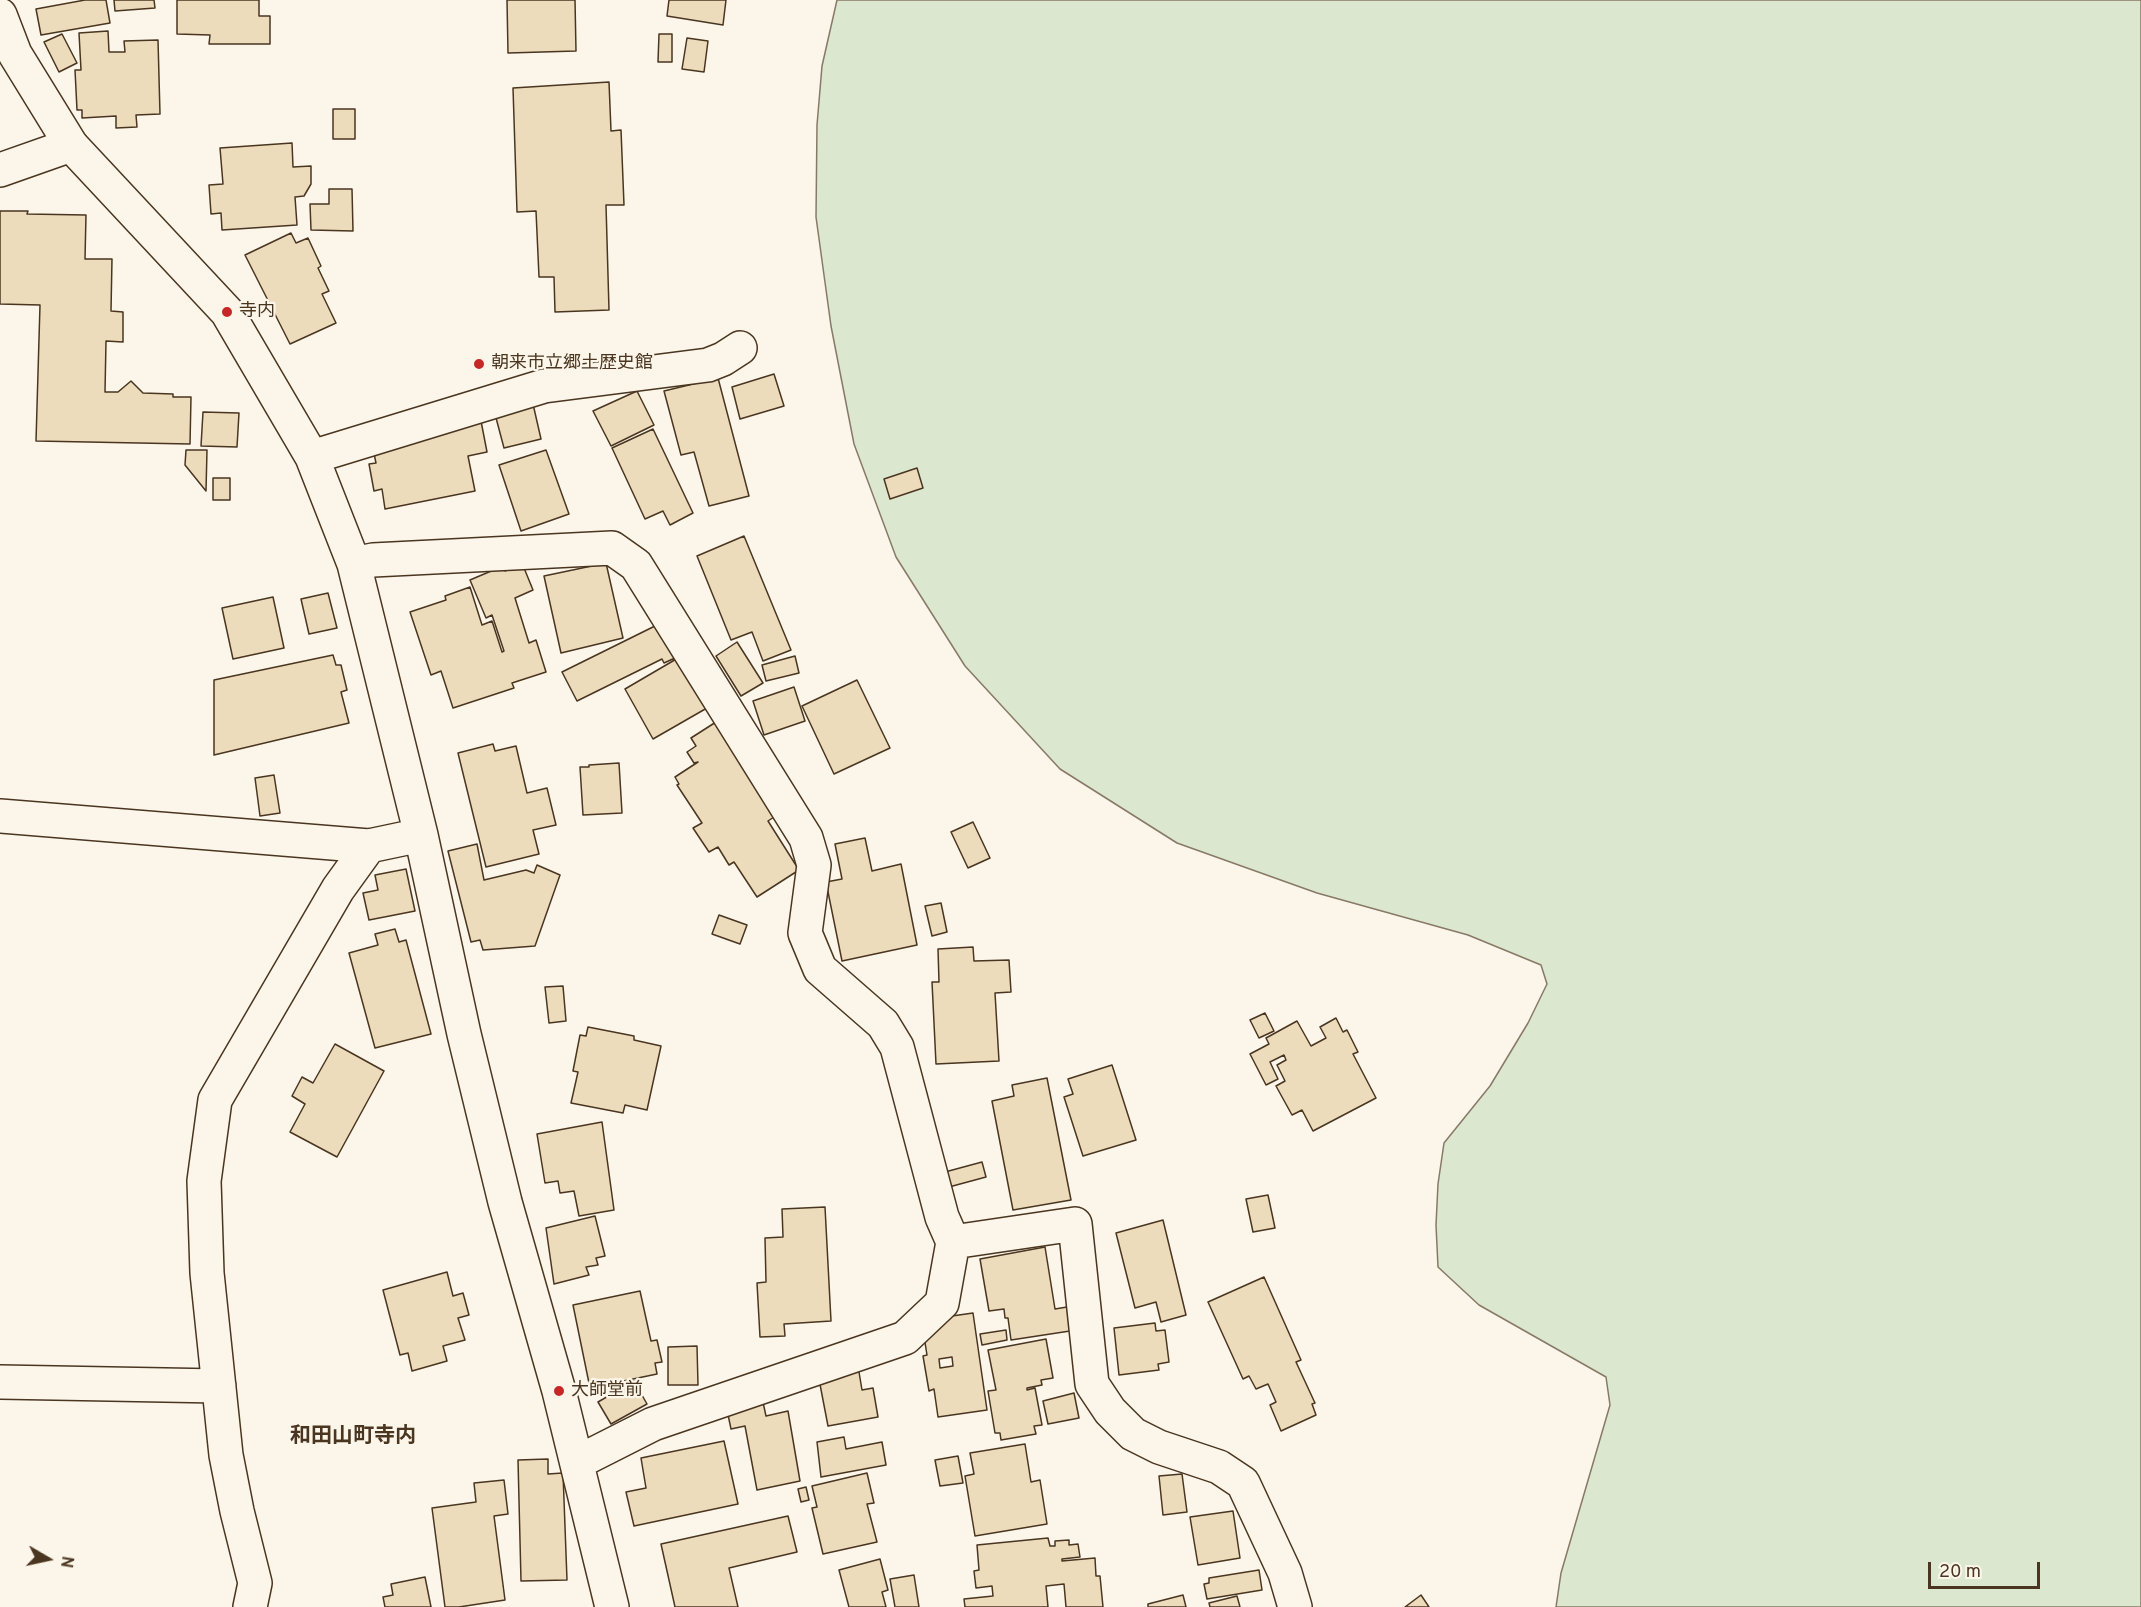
<!DOCTYPE html>
<meta charset="utf-8">
<style>
body{margin:0}
#map{position:relative;width:2141px;height:1607px;overflow:hidden;background:#fbf6e9;font-family:Overpass,sans-serif}
canvas{display:block}
.north{position:absolute;left:18px;top:1529px;width:60px;height:60px;-webkit-text-stroke:4px #fbf6e9;paint-order:stroke;rotate:99deg;font-size:16px;font-weight:700;line-height:24px;text-align:center;color:#4a3520}
.north::after{content:'';display:block;margin:auto;width:21px;height:27px;background:#4a3520;clip-path:polygon(50% 0,100% 100%,50% 72%,0 100%)}
.scale{position:absolute;left:1928px;top:1562px;width:112px;height:27px;box-sizing:border-box;border:3px solid #4a3520;border-top:0;padding-left:8px;font-size:18px;line-height:21px;white-space:nowrap;color:#4a3520;-webkit-text-stroke:4px #fbf6e9;paint-order:stroke}
</style>
<div id="map">
<canvas width="2141" height="1607"></canvas>
<div class="north">N</div>
<div class="scale">20 m</div>
</div>
<script>
const c = document.querySelector('canvas').getContext('2d');
c.lineJoin = 'round';
function fillPath(path, color) {
  c.fillStyle = color;
  c.fill(path, 'evenodd');
}
function strokePath(path, color, width, dash) {
  c.strokeStyle = color;
  c.lineWidth = width;
  c.lineCap = dash ? 'butt' : 'round';
  c.setLineDash(dash || []);
  c.stroke(path);
}
function write(font, color, halo, rows, align = 'center') {
  c.font = font + ' Overpass,"Noto Sans JP",sans-serif';
  c.lineWidth = 4.5;
  c.setLineDash([]);
  c.textBaseline = 'middle';
  c.strokeStyle = halo;
  c.fillStyle = color;
  for (const [text, x, y, turn = 0] of rows) {
    c.save();
    c.translate(x, y);
    c.rotate((+turn || 0) * Math.PI / 180);
    c.textAlign = isNaN(turn) ? turn : align;
    if (halo) c.strokeText(text, 0, 0);
    c.fillText(text, 0, 0);
    c.restore();
  }
}
const green = new Path2D(`
 M 837,0 L 2141,0 L 2141,1607 L 1556,1607 L 1561,1573 L 1610,1405 L 1606,1377 L 1479,1305 L 1438,1267 L 1436,1225 L 1438,1184 L 1444,1143 L 1490,1086 L 1528,1023 L 1547,984 L 1541,965 L 1468,935 L 1317,893 L 1177,843 L 1060,769 L 965,666 L 896,557 L 854,444 L 831,326 L 816,217 L 817,125 L 822,66 Z`);
fillPath(green, '#dce7d0');
strokePath(green, '#887966', 1.5);
const building = new Path2D(`
 M 85,0 L 106,0 L 110,23 L 41,35 L 36,9 Z
 M 114,0 L 154,0 L 155,8 L 115,11 Z
 M 177,0 L 259,0 L 259,16 L 270,16 L 270,44 L 209,44 L 210,35 L 177,34 Z
 M 507,0 L 575,0 L 576,51 L 508,53 Z
 M 669,0 L 726,0 L 723,25 L 667,16 Z
 M 108,31 L 109,52 L 125,52 L 124,41 L 158,40 L 160,114 L 136,115 L 137,127 L 116,128 L 116,116 L 82,118 L 82,110 L 77,110 L 75,70 L 81,70 L 79,33 Z
 M 62,34 L 77,63 L 59,72 L 44,42 Z
 M 659,34 L 672,34 L 672,62 L 658,62 Z
 M 687,38 L 708,41 L 704,72 L 682,69 Z
 M 609,82 L 611,131 L 621,130 L 624,205 L 606,205 L 609,310 L 555,312 L 554,277 L 539,277 L 536,211 L 517,212 L 513,88 Z
 M 333,109 L 355,109 L 355,139 L 333,139 Z
 M 292,143 L 293,167 L 311,166 L 311,184 L 304,196 L 295,197 L 297,225 L 222,230 L 221,213 L 211,214 L 209,185 L 223,184 L 220,148 Z
 M 329,189 L 352,189 L 353,231 L 311,230 L 310,204 L 329,204 Z
 M 0,211 L 28,211 L 27,214 L 86,215 L 85,259 L 112,259 L 111,311 L 123,312 L 123,342 L 106,341 L 105,392 L 118,392 L 131,381 L 143,393 L 173,394 L 173,397 L 191,397 L 190,444 L 36,441 L 40,305 L 0,304 Z
 M 291,233 L 296,243 L 308,238 L 321,266 L 318,268 L 329,291 L 322,294 L 336,323 L 290,344 L 245,255 Z
 M 774,374 L 784,406 L 740,419 L 732,387 Z
 M 718,378 L 749,496 L 709,506 L 694,452 L 681,455 L 664,391 Z
 M 637,391 L 654,425 L 611,446 L 593,411 Z
 M 533,404 L 541,439 L 504,448 L 495,414 Z
 M 203,412 L 239,413 L 237,447 L 201,446 Z
 M 481,421 L 487,452 L 468,456 L 475,491 L 385,509 L 382,489 L 374,491 L 369,464 L 376,463 L 373,449 Z
 M 653,429 L 693,513 L 670,525 L 663,511 L 645,519 L 612,448 Z
 M 186,450 L 207,450 L 206,491 L 185,465 Z
 M 546,450 L 569,514 L 521,531 L 499,465 Z
 M 917,468 L 923,488 L 890,499 L 884,479 Z
 M 213,478 L 230,478 L 230,500 L 213,500 Z
 M 744,536 L 791,650 L 763,661 L 752,632 L 731,640 L 697,556 Z
 M 522,563 L 533,590 L 515,598 L 529,643 L 536,640 L 546,672 L 512,683 L 514,688 L 453,708 L 441,671 L 431,675 L 410,612 L 446,600 L 445,596 L 470,587 L 482,625 L 492,621 L 502,652 L 504,651 L 492,615 L 486,618 L 470,580 L 503,566 L 505,571 Z
 M 606,563 L 623,638 L 561,653 L 544,576 Z
 M 328,593 L 337,628 L 309,634 L 301,599 Z
 M 273,597 L 284,648 L 233,659 L 222,608 Z
 M 659,624 L 675,658 L 664,663 L 662,659 L 577,701 L 562,672 Z
 M 737,642 L 763,683 L 741,696 L 716,656 Z
 M 333,655 L 336,665 L 341,665 L 347,690 L 341,692 L 349,723 L 214,755 L 214,680 Z
 M 795,656 L 799,673 L 766,681 L 762,665 Z
 M 678,658 L 707,708 L 653,739 L 625,689 Z
 M 857,680 L 890,748 L 834,774 L 802,706 Z
 M 794,687 L 805,721 L 764,735 L 753,701 Z
 M 716,722 L 777,815 L 768,821 L 799,870 L 757,897 L 734,862 L 729,865 L 718,847 L 709,852 L 693,828 L 702,823 L 677,785 L 679,784 L 675,777 L 698,762 L 694,763 L 687,752 L 696,746 L 691,738 Z
 M 493,744 L 495,751 L 516,746 L 527,793 L 547,788 L 556,825 L 533,830 L 539,854 L 486,867 L 458,753 Z
 M 619,763 L 622,813 L 583,815 L 580,767 L 589,767 L 589,765 Z
 M 274,775 L 280,813 L 260,816 L 255,778 Z
 M 973,822 L 990,858 L 968,868 L 951,832 Z
 M 865,838 L 872,871 L 901,864 L 917,945 L 842,961 L 826,882 L 842,879 L 835,844 Z
 M 477,844 L 484,880 L 526,870 L 534,873 L 537,865 L 560,875 L 535,946 L 483,950 L 480,940 L 471,942 L 448,851 Z
 M 406,869 L 415,911 L 369,920 L 363,893 L 378,890 L 375,875 Z
 M 941,903 L 947,932 L 932,936 L 925,906 Z
 M 719,915 L 747,925 L 740,944 L 712,934 Z
 M 395,929 L 399,942 L 406,940 L 431,1034 L 375,1048 L 349,953 L 378,945 L 375,934 Z
 M 973,947 L 974,961 L 1009,960 L 1011,992 L 995,993 L 999,1061 L 936,1064 L 932,982 L 939,982 L 938,949 Z
 M 563,986 L 566,1021 L 549,1023 L 545,987 Z
 M 1265,1013 L 1274,1031 L 1259,1038 L 1250,1020 Z
 M 1336,1018 L 1343,1032 L 1347,1030 L 1358,1052 L 1353,1054 L 1376,1098 L 1313,1131 L 1302,1110 L 1292,1115 L 1276,1086 L 1285,1081 L 1277,1065 L 1286,1060 L 1284,1055 L 1270,1062 L 1278,1079 L 1266,1085 L 1250,1054 L 1269,1044 L 1266,1038 L 1297,1021 L 1311,1046 L 1326,1038 L 1320,1027 Z
 M 588,1027 L 634,1036 L 634,1040 L 661,1046 L 647,1110 L 625,1105 L 623,1113 L 571,1103 L 578,1072 L 573,1071 L 580,1035 L 586,1036 Z
 M 335,1044 L 384,1071 L 337,1157 L 290,1132 L 305,1104 L 292,1096 L 302,1077 L 313,1083 Z
 M 1112,1065 L 1136,1140 L 1083,1156 L 1064,1097 L 1073,1094 L 1068,1079 Z
 M 1047,1078 L 1071,1200 L 1013,1210 L 992,1101 L 1014,1096 L 1012,1085 Z
 M 602,1122 L 614,1210 L 579,1216 L 574,1191 L 560,1193 L 558,1181 L 545,1183 L 537,1134 Z
 M 982,1162 L 986,1177 L 949,1187 L 945,1172 Z
 M 1268,1195 L 1275,1228 L 1253,1232 L 1246,1199 Z
 M 825,1207 L 831,1321 L 784,1324 L 785,1336 L 760,1337 L 757,1283 L 766,1282 L 765,1238 L 783,1237 L 782,1209 Z
 M 595,1216 L 605,1256 L 596,1258 L 598,1265 L 586,1267 L 589,1275 L 554,1284 L 546,1228 Z
 M 1163,1220 L 1186,1315 L 1161,1322 L 1156,1302 L 1135,1308 L 1116,1233 Z
 M 1045,1247 L 1055,1309 L 1067,1307 L 1070,1331 L 1011,1340 L 1008,1318 L 1005,1318 L 1004,1309 L 989,1311 L 980,1259 Z
 M 447,1272 L 453,1296 L 463,1293 L 469,1315 L 458,1318 L 465,1340 L 443,1346 L 447,1361 L 412,1371 L 408,1353 L 400,1355 L 383,1290 Z
 M 1264,1277 L 1301,1360 L 1296,1362 L 1315,1403 L 1312,1404 L 1316,1415 L 1281,1431 L 1270,1405 L 1276,1402 L 1268,1384 L 1256,1389 L 1249,1376 L 1243,1379 L 1208,1302 Z
 M 640,1291 L 651,1341 L 657,1340 L 662,1362 L 655,1363 L 657,1374 L 590,1388 L 573,1305 Z
 M 973,1313 L 987,1410 L 938,1417 L 934,1389 L 929,1391 L 923,1356 L 927,1355 L 923,1330 L 938,1318 ZM 952,1357 L 953,1366 L 940,1368 L 939,1359 Z
 M 1155,1323 L 1156,1331 L 1165,1330 L 1169,1362 L 1158,1364 L 1159,1370 L 1119,1375 L 1114,1328 Z
 M 1006,1330 L 1007,1340 L 982,1345 L 980,1334 Z
 M 1046,1339 L 1053,1378 L 1041,1380 L 1042,1385 L 1027,1388 L 1027,1390 L 1035,1388 L 1042,1425 L 1034,1426 L 1036,1434 L 1001,1440 L 1000,1433 L 995,1433 L 988,1391 L 996,1390 L 988,1350 Z
 M 697,1346 L 698,1385 L 668,1385 L 668,1347 Z
 M 858,1366 L 862,1390 L 873,1388 L 878,1417 L 828,1426 L 818,1374 Z
 M 634,1381 L 647,1404 L 611,1424 L 598,1402 Z
 M 761,1393 L 766,1416 L 788,1411 L 800,1481 L 757,1490 L 745,1426 L 731,1429 L 726,1405 Z
 M 1074,1393 L 1079,1418 L 1048,1424 L 1043,1401 Z
 M 844,1437 L 846,1449 L 882,1442 L 886,1465 L 821,1477 L 817,1442 Z
 M 724,1441 L 738,1504 L 634,1526 L 626,1492 L 646,1488 L 641,1458 Z
 M 1025,1444 L 1031,1482 L 1040,1480 L 1047,1524 L 975,1536 L 965,1476 L 974,1474 L 970,1453 Z
 M 958,1456 L 963,1483 L 940,1486 L 935,1460 Z
 M 548,1459 L 548,1474 L 563,1473 L 567,1580 L 521,1581 L 518,1460 Z
 M 867,1473 L 874,1503 L 867,1504 L 877,1542 L 823,1554 L 812,1508 L 817,1507 L 812,1486 Z
 M 1182,1474 L 1187,1512 L 1163,1515 L 1159,1476 Z
 M 504,1480 L 508,1514 L 494,1516 L 505,1600 L 459,1607 L 445,1607 L 432,1508 L 476,1502 L 474,1483 Z
 M 806,1487 L 809,1500 L 801,1502 L 798,1489 Z
 M 1233,1511 L 1240,1558 L 1198,1565 L 1190,1517 Z
 M 788,1516 L 797,1552 L 729,1568 L 738,1607 L 675,1607 L 661,1544 Z
 M 1048,1538 L 1050,1546 L 1055,1546 L 1055,1541 L 1069,1540 L 1069,1545 L 1078,1544 L 1080,1557 L 1062,1559 L 1062,1561 L 1095,1558 L 1096,1576 L 1100,1576 L 1103,1607 L 1066,1607 L 1064,1584 L 1046,1586 L 1048,1607 L 965,1607 L 964,1599 L 993,1596 L 992,1586 L 976,1588 L 974,1571 L 979,1570 L 977,1545 Z
 M 880,1559 L 888,1590 L 882,1592 L 886,1607 L 849,1607 L 839,1570 Z
 M 1259,1570 L 1262,1590 L 1207,1599 L 1204,1584 L 1209,1583 L 1209,1578 Z
 M 914,1575 L 919,1607 L 895,1607 L 890,1579 Z
 M 425,1577 L 431,1607 L 385,1607 L 383,1597 L 393,1595 L 391,1584 Z
 M 1183,1595 L 1186,1607 L 1148,1607 L 1148,1604 Z
 M 1421,1595 L 1429,1607 L 1405,1607 Z
 M 1237,1596 L 1240,1607 L 1210,1607 L 1209,1603 Z`);
fillPath(building, '#ecdcbc');
strokePath(building, '#4a3520', 1.5);
const minor = new Path2D(`
 M 0,15 L 15,54 L 71,145 L 227,312 L 312,457 L 354,564 L 421,835 L 464,1034 L 505,1202 L 559,1391 L 612,1607
 M 312,457 L 544,386 L 708,365 L 723,359 L 740,348
 M 354,564 L 373,560 L 612,548 L 636,565 L 806,838 L 814,865 L 805,933 L 820,969 L 883,1024 L 897,1047 L 942,1217 L 953,1242 L 942,1303 L 905,1338 L 653,1424 L 578,1462
 M 0,816 L 369,846 L 421,835
 M 953,1242 L 1075,1224 L 1092,1384 L 1110,1411 L 1133,1434 L 1159,1447 L 1219,1467 L 1243,1483 L 1285,1573 L 1295,1607
 M 0,1382 L 219,1386
 M 250,1607 L 255,1583 L 237,1511 L 226,1455 L 207,1273 L 204,1181 L 215,1100 L 338,889 L 369,846`);
const tertiary = new Path2D(`
 M 0,170 L 71,145`);
strokePath(minor, '#4a3520', 36);
strokePath(tertiary, '#4a3520', 36);
strokePath(minor, '#fbf6e9', 33);
strokePath(tertiary, '#fbf6e9', 33);
for (const [x, y, r, color] of [
 [227,312,6,"#c62828"],
 [479,364,6,"#c62828"],
 [559,1391,6,"#c62828"]
]) {
  const dot = new Path2D();
  dot.arc(x, y, r, 0, 2 * Math.PI);
  c.fillStyle = color;
  c.fill(dot);
  strokePath(dot, '#fbf6e9', 2);
}
write('18px', '#4a3520', '#fbf6e9', [
 ["寺内",239,312],
 ["朝来市立郷土歴史館",491,364],
 ["大師堂前",571,1391]
], 'left');
write('bold 21px', '#4a3520', '#fbf6e9', [
 ["和田山町寺内",353,1438]
]);
</script>
